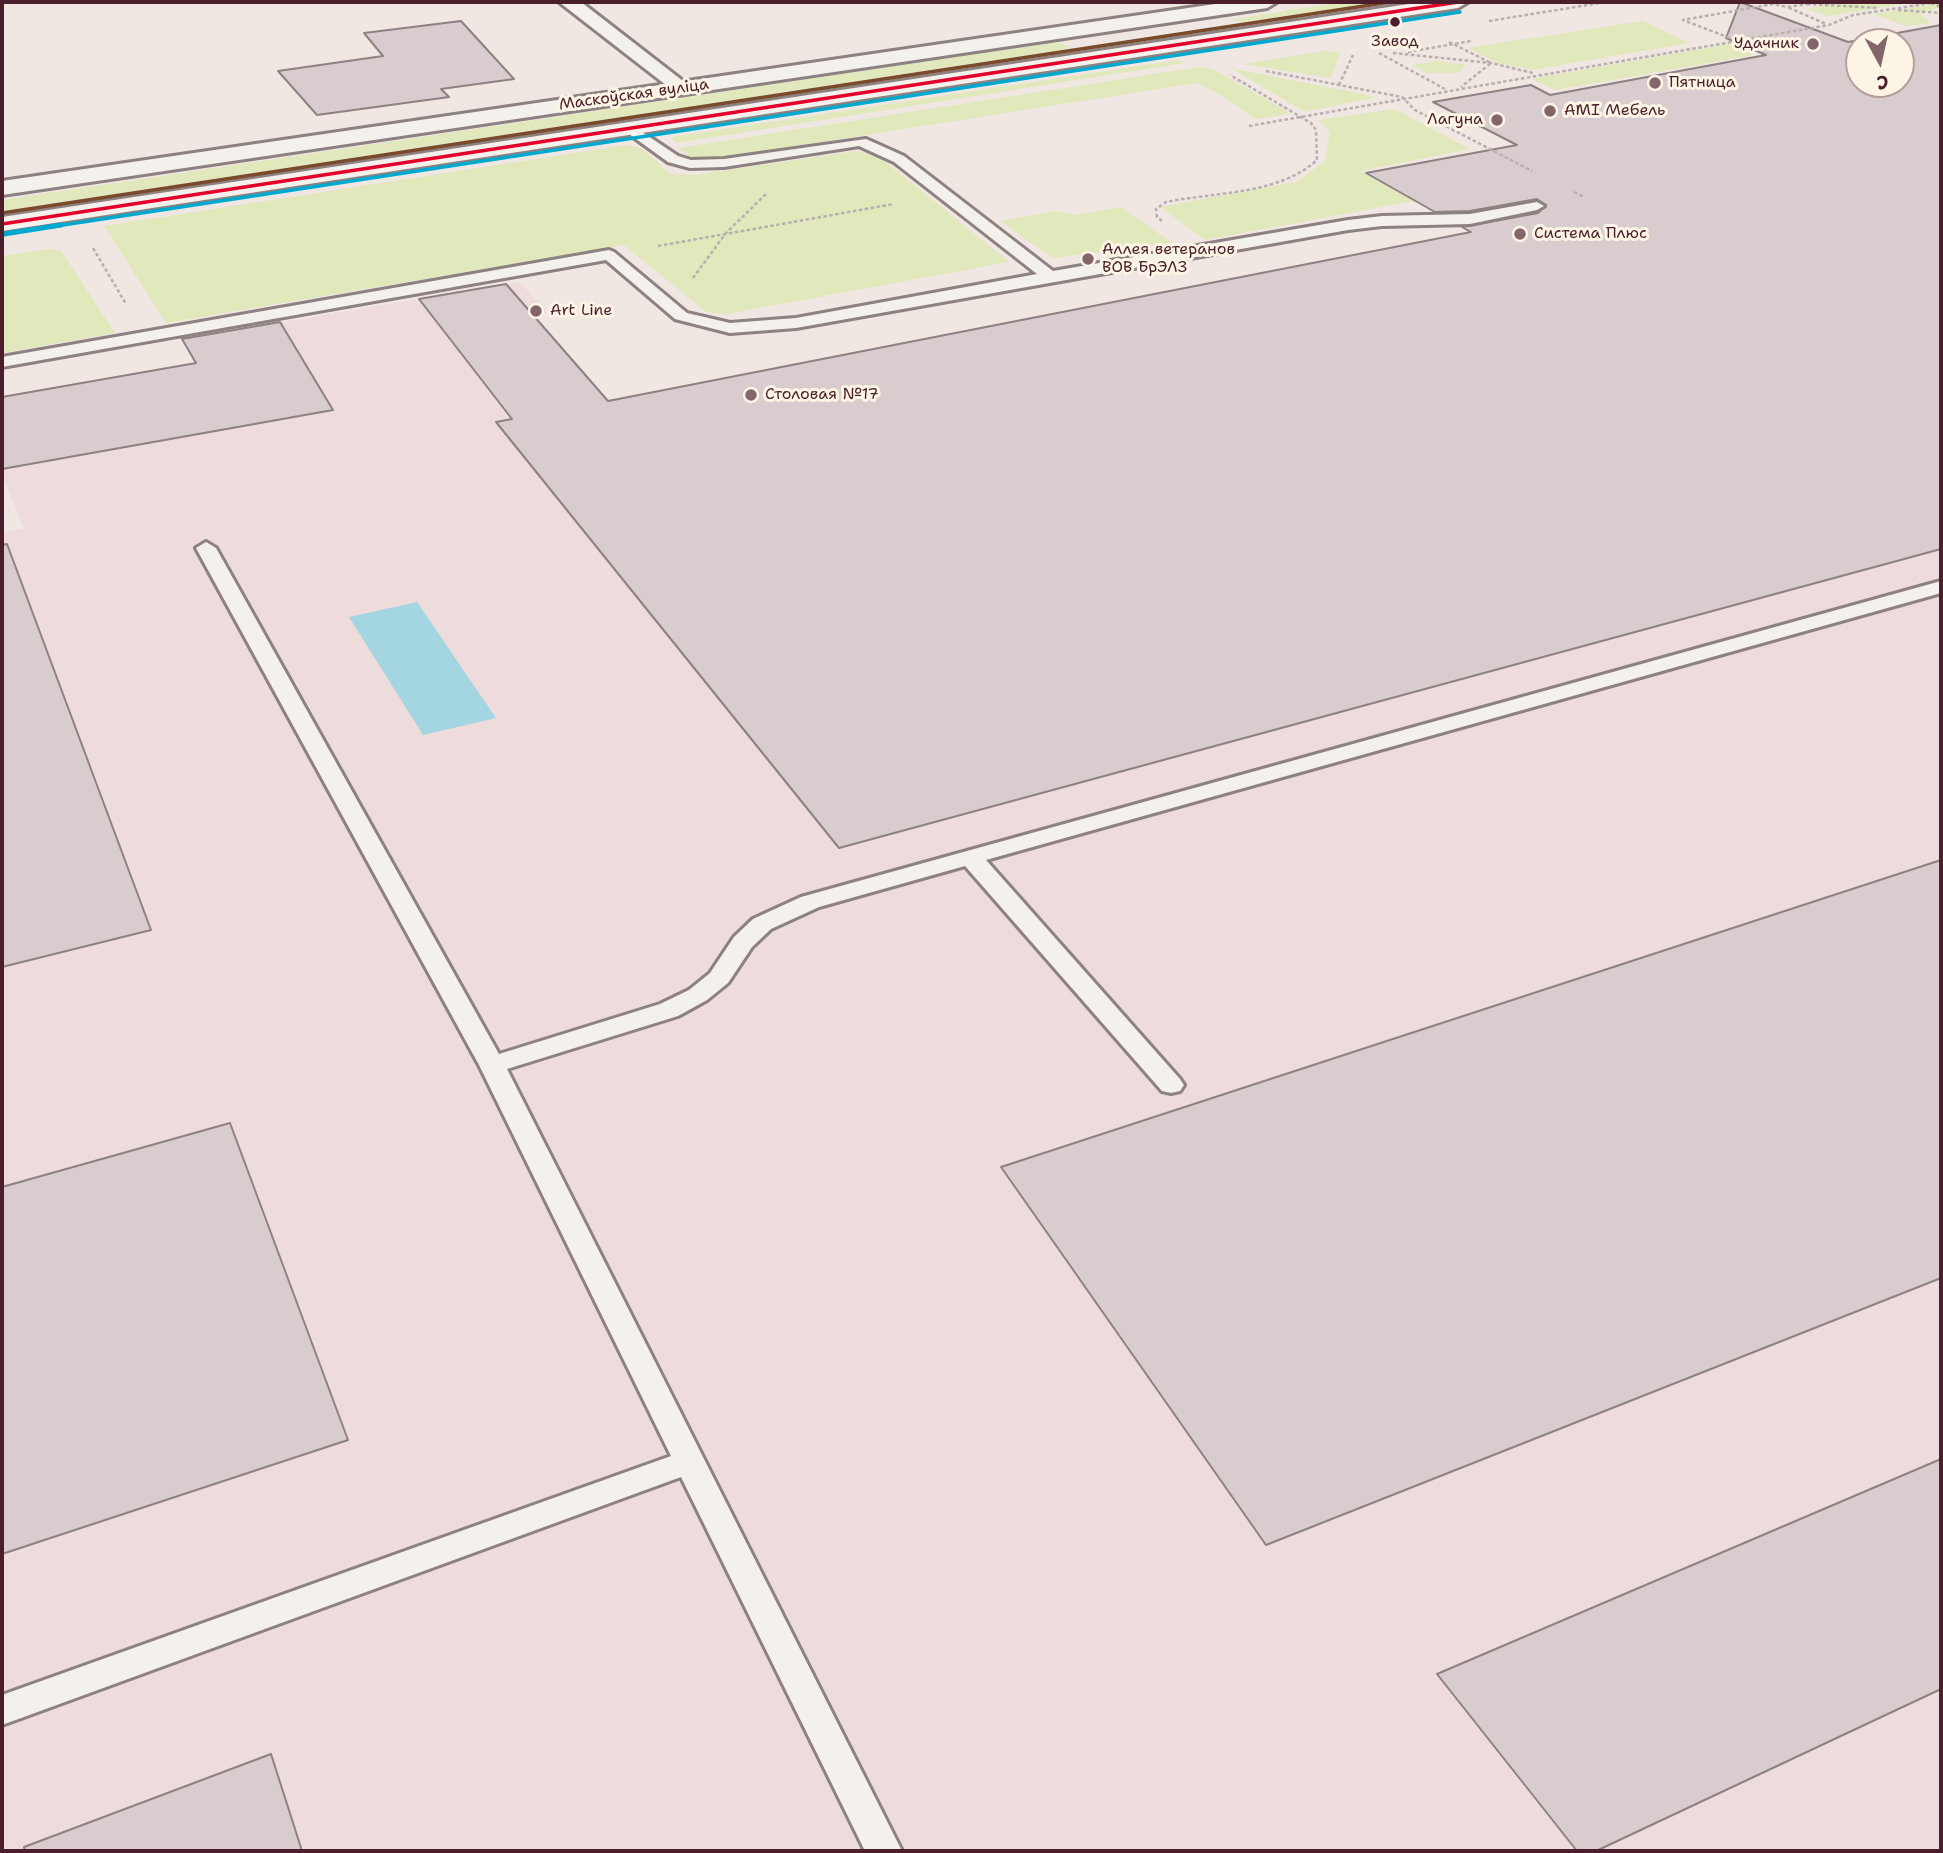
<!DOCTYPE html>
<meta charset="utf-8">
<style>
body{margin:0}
#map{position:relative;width:1943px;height:1853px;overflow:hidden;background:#f0e7e3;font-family:"Shantell Sans",sans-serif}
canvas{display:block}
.frame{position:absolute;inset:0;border:4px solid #4a1f2b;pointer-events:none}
.north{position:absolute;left:1845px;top:28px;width:70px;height:70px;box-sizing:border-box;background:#fcf5e5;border:2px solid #b59f9b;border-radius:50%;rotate:172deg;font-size:19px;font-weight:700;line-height:28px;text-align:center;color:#4a1f2b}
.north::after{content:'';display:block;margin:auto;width:24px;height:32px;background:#84656b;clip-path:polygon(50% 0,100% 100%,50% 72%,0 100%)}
</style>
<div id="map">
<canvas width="1943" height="1853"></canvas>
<div class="frame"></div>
<div class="north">С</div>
</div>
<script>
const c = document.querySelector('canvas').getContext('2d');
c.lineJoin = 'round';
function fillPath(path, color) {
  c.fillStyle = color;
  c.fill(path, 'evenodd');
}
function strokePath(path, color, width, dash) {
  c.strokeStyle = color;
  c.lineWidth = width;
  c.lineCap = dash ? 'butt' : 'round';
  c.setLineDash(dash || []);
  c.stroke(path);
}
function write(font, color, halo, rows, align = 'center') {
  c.font = font + ' "Shantell Sans",sans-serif';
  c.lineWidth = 6;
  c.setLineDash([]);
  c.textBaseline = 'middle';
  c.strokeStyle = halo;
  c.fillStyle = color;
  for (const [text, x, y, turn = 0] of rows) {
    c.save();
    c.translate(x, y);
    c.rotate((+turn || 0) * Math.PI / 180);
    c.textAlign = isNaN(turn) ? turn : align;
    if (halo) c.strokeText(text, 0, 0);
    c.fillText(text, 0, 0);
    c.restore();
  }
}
fillPath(new Path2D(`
 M 1941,107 L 1941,1851 L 2,1851 L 2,533 L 24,529 L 2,474 L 2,397 L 196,364 L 182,339 L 520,282 L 547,313 L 534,316 L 608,401 L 1557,216 L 1905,114 Z`), '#eedbdb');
fillPath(new Path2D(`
 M 1340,2 L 1380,2 L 1243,22 L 1229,20 Z
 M 1849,2 L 1917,2 L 1828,16 L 1806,9 Z
 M 1941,3 L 1941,7 L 1920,13 L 1931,23 L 1905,26 L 1874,14 Z
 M 1643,21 L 1690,43 L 1532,70 L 1498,63 L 1467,48 Z
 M 1055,42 L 1068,46 L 1067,49 L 2,211 L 2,200 Z
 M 1729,44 L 1754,55 L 1555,90 L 1531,79 Z
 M 1325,51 L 1340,53 L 1331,78 L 1242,64 Z
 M 1178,60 L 1185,63 L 676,143 L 671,137 Z
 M 1438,61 L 1465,64 L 1459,73 L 1426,73 L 1412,65 Z
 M 1199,67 L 1213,69 L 1291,114 L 1255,119 C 1235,105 1219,92 1197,83 L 713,159 L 691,158 L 678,148 Z
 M 1230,68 L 1377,97 L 1305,112 Z
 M 1395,109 L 1470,149 L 1360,171 L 1414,201 L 1205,240 L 1160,207 L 1296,182 L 1325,161 L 1330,132 L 1318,120 Z
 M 626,145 L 641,148 L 671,174 L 695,175 L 855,151 L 878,156 L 1009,262 L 726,314 L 706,312 L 624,245 L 166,323 L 104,226 Z
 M 1122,207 L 1172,243 L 1053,258 L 1000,221 L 1055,211 L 1075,215 Z
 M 49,249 L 61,251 L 115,333 L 2,353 L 2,256 Z`), '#e0e8bc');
fillPath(new Path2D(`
 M 417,602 L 496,718 L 423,735 L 349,617 Z`), '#a3d6e1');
const building = new Path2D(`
 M 1740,2 L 1848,42 L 1941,25 L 1941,549 L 839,848 L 496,422 L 512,419 L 419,299 L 506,284 L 608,401 L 1471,232 L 1462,227 L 1538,213 L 1546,205 L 1537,199 L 1470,211 L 1435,212 L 1366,173 L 1517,145 L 1433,102 L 1531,85 L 1550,95 L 1766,55 L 1726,38 ZM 1859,42 L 1901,42 L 1901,84 L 1859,84 Z
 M 461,21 L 514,79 L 441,89 L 449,97 L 317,115 L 278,71 L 383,56 L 364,33 Z
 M 280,322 L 333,410 L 2,469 L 2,397 L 196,363 L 182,339 Z
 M 7,544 L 151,930 L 2,967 L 2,545 Z
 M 1941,860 L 1941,1278 L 1266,1545 L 1001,1167 Z
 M 230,1123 L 348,1440 L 2,1554 L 2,1187 Z
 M 1941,1459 L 1941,1689 L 1596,1851 L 1577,1851 L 1437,1674 Z
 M 271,1754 L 302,1851 L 25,1851 L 24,1847 Z`);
fillPath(building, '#d9cccf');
strokePath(building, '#8d8181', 2);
const lane = new Path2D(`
 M 630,124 L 678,156 L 691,160 L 724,159 L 866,139 L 904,156 L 1053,271 L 1348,220 L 1382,216 L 1470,214 L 1537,202 L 1544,206 L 1537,210 L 1470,224 L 1382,226 L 1348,230 L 796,328 L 730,333 L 675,319 L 606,260 L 2,367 L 2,357 L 609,250 L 614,252 L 687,313 L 730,323 L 796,318 L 1037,274 L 894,162 L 859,146 L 724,167 L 690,168 L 668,162 L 625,131 L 625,125 Z
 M 206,542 L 216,548 L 499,1054 L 660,1004 L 689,990 L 710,973 L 734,937 L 753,919 L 801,897 L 1941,581 L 1941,593 L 986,860 L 1180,1079 L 1184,1085 L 1180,1091 L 1171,1093 L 1162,1091 L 965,866 L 819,907 L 771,929 L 752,947 L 728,983 L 707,1000 L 678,1016 L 507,1069 L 902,1851 L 865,1851 L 681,1477 L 2,1725 L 2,1695 L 671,1456 L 479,1065 L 196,548 Z`);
const street = new Path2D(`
 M 559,2 L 581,2 L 692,88 L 689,92 L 675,92 Z`);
const primary = new Path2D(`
 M 1229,2 L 1277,2 L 1267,8 L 2,195 L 2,181 Z
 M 1422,2 L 1468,2 L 1458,8 L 2,231 L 2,217 Z`);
strokePath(lane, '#8d8181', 6);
strokePath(street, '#8d8181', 6);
strokePath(primary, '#8d8181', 6);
strokePath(new Path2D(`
 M 1931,3 L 1941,7
 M 1807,4 L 1879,8
 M 1809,4 L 1787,7 L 1826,24
 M 1898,10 L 1941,13
 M 1489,21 L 1606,2
 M 1735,40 L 1683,20 L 1773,4 L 1787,7
 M 1449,42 L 1491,63 L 1461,87
 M 1408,52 L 1471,41
 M 1379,53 L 1445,89
 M 1393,53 L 1491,63 L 1533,73
 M 1266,71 L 1402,97 L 1415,110 L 1532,171
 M 1339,85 L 1353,55
 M 1249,126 L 1829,25 L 1853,15 L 1938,2
 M 1574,192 L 1584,197
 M 1162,221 L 1157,217 L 1156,209 L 1166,202 C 1214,192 1279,195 1317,160 L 1316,130 L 1311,123 L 1230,75
 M 658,246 L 894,204
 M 93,248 L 126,304
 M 693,278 L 726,233 L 767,193`), '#b7afad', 2.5, [3.5, 2.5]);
fillPath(lane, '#f4f0eb');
fillPath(street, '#f4f0eb');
fillPath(primary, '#f4f0eb');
strokePath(new Path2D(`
 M 2,224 L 1458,2`), '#e4002b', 3.5);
strokePath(new Path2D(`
 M 50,227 L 1460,12`), '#00a9ce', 3.5);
strokePath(new Path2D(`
 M 4,234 L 61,225`), '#00a9ce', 5);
strokePath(new Path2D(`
 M 2,213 L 1390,2`), '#7a4b2a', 3.5);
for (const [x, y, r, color] of [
 [1395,22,6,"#4a1f2b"],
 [1813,44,7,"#84656b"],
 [1655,83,7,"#84656b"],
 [1550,111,7,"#84656b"],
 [1497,120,7,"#84656b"],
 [1520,234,7,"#84656b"],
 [1088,259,7,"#84656b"],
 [536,311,7,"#84656b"],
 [751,395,7,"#84656b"]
]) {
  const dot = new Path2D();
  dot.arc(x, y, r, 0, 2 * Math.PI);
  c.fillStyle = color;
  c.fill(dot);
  strokePath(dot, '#fcf5e5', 2.5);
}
write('16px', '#4a1f2b', '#fcf5e5', [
 ["Завод",1395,42]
]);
write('16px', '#4a1f2b', '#fcf5e5', [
 ["Удачник",1799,44,"right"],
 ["Пятница",1669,83],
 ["AMI Мебель",1564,111],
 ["Лагуна",1483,120,"right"],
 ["Система Плюс",1534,234],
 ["Аллея ветеранов",1102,250],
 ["ВОВ БрЭЛЗ",1102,268],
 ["Art Line",550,311],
 ["Столовая №17",765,395]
], 'left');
write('16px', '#4a1f2b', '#fcf5e5', [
 ["Маскоўская вуліца",634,95,-8]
]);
</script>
